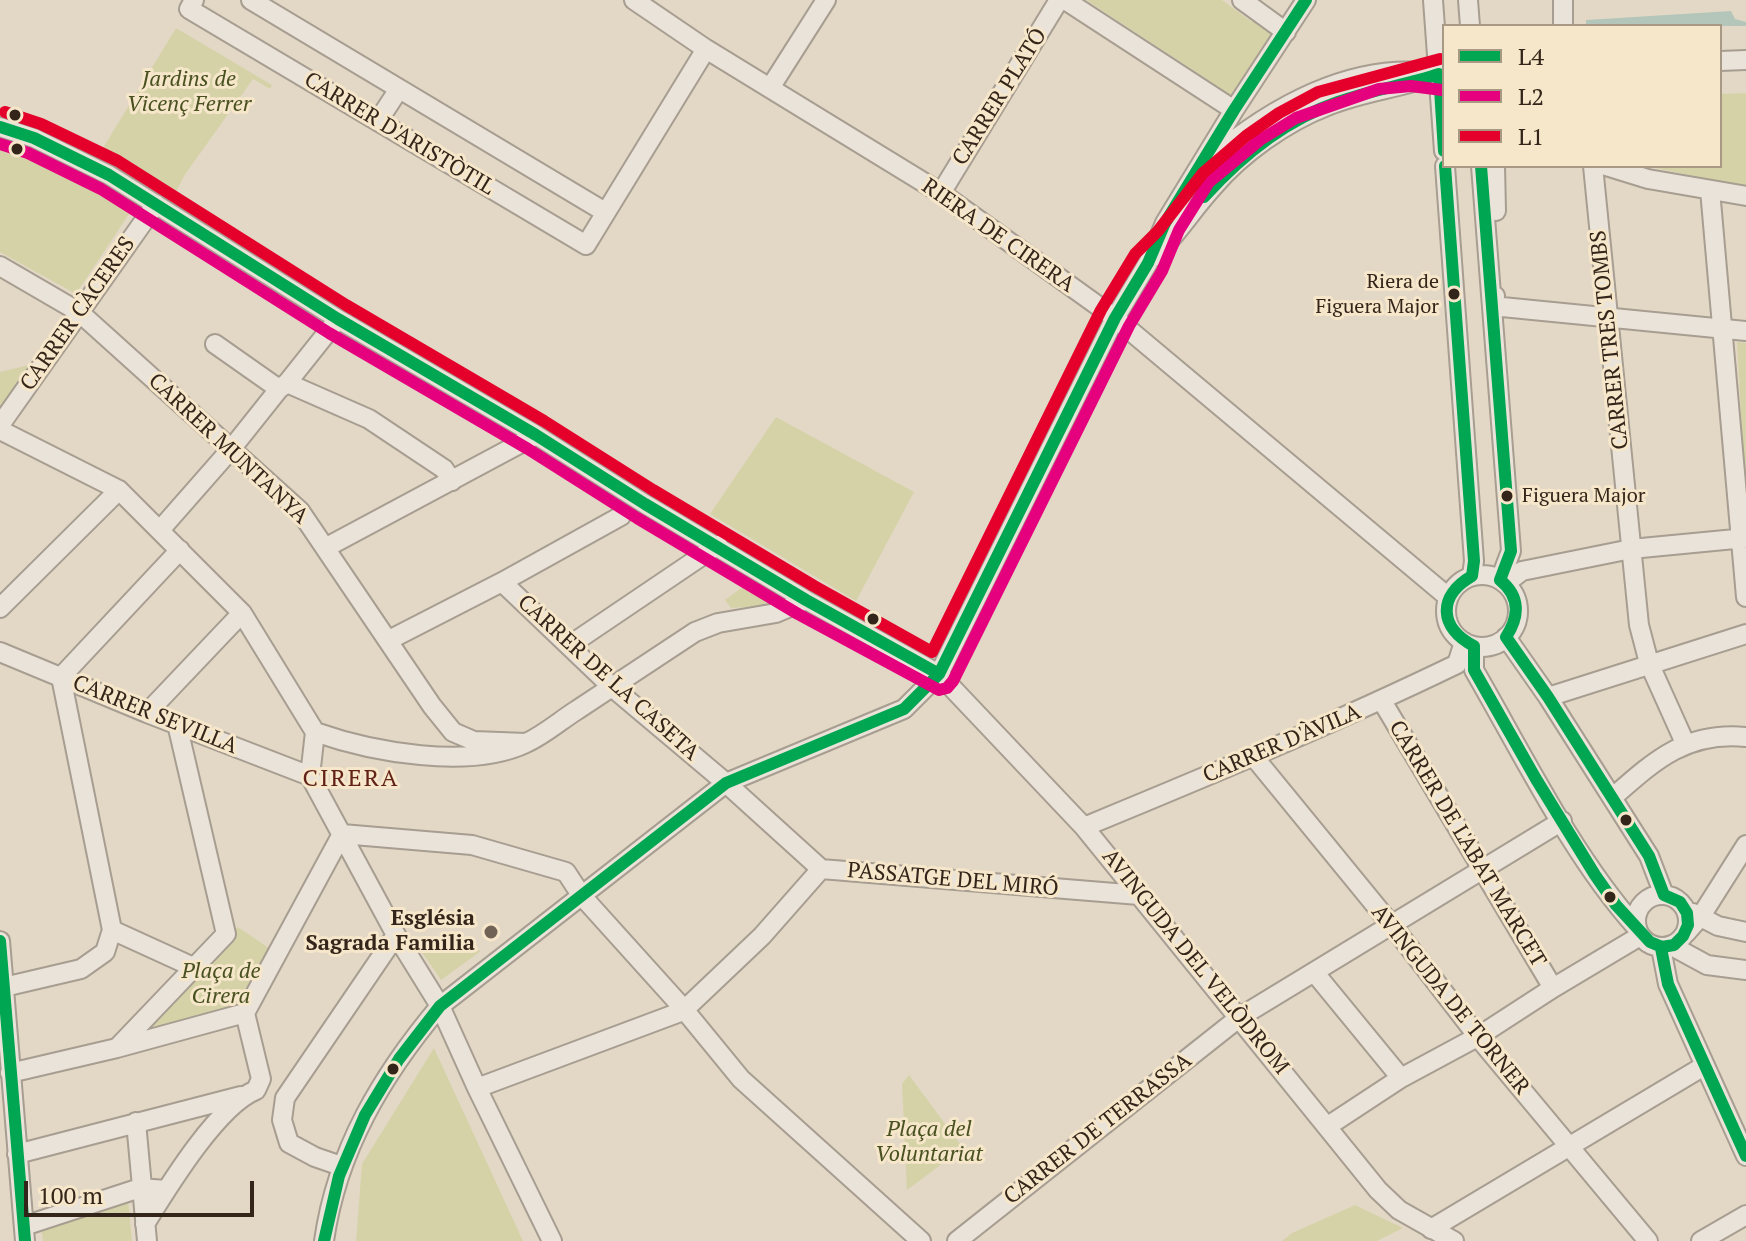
<!DOCTYPE html>
<meta charset="utf-8">
<style>
body{margin:0}
#map{position:relative;width:1746px;height:1241px;overflow:hidden;background:#e3d8c6;font-family:"PT Serif",serif}
canvas{display:block}
.legend{position:absolute;left:1442px;top:24px;width:280px;height:144px;box-sizing:border-box;background:#f6e6ca;border:2px solid #a89984;margin:0;padding:10px 14px;list-style:none;font-size:24px;color:#34251a}
.legend li{display:flex;align-items:center;gap:16px;height:40px}
.legend b{width:40px;border:2px solid #a89984}
.scale{position:absolute;left:24px;top:1181px;width:230px;height:36px;box-sizing:border-box;border:4px solid #34251a;border-top:0;padding-left:10px;font-size:24px;line-height:28px;white-space:nowrap;color:#34251a;-webkit-text-stroke:6px #f6e6ca;paint-order:stroke}
</style>
<div id="map">
<canvas width="1746" height="1241"></canvas>
<ul class="legend">
<li><b style="height:10px;background:#00a651"></b>L4</li>
<li><b style="height:10px;background:#e5007d"></b>L2</li>
<li><b style="height:10px;background:#e4002b"></b>L1</li>
</ul>
<div class="scale">100 m</div>
</div>
<script>
const c = document.querySelector('canvas').getContext('2d');
c.lineJoin = 'round';
function fillPath(path, color) {
  c.fillStyle = color;
  c.fill(path, 'evenodd');
}
function strokePath(path, color, width, dash) {
  c.strokeStyle = color;
  c.lineWidth = width;
  c.lineCap = dash ? 'butt' : 'round';
  c.setLineDash(dash || []);
  c.stroke(path);
}
function write(font, color, halo, rows, align = 'center') {
  c.font = font + ' "PT Serif",serif';
  c.lineWidth = 6;
  c.setLineDash([]);
  c.textBaseline = 'middle';
  c.strokeStyle = halo;
  c.fillStyle = color;
  for (const [text, x, y, turn = 0] of rows) {
    c.save();
    c.translate(x, y);
    c.rotate((+turn || 0) * Math.PI / 180);
    c.textAlign = isNaN(turn) ? turn : align;
    if (halo) c.strokeText(text, 0, 0);
    c.fillText(text, 0, 0);
    c.restore();
  }
}
fillPath(new Path2D(`
 M 1074,0 L 1222,0 L 1252,22 L 1255,17 L 1273,32 L 1272,40 L 1236,95 L 1229,98 L 1209,87 L 1211,82 L 1086,0 L 1082,5 Z
 M 176,28 L 272,85 L 270,89 L 253,79 L 184,176 L 176,192 L 103,148 Z
 M 1746,93 L 1746,187 L 1646,166 L 1720,166 L 1720,94 Z
 M 0,150 L 50,166 L 133,208 L 76,294 L 0,252 Z
 M 1737,342 L 1746,343 L 1746,506 Z
 M 33,364 L 0,408 L 0,372 Z
 M 776,417 L 914,492 L 856,601 L 710,514 Z
 M 751,581 L 784,600 L 765,606 L 731,608 L 725,600 Z
 M 238,927 L 273,951 L 236,1012 L 137,1036 Z
 M 415,942 L 481,951 L 441,980 Z
 M 434,1048 L 523,1241 L 356,1241 L 362,1164 Z
 M 909,1075 L 963,1148 L 907,1190 L 902,1084 Z
 M 128,1199 L 132,1241 L 43,1241 L 41,1228 Z
 M 1355,1205 L 1403,1228 L 1377,1241 L 1282,1241 L 1292,1233 Z`), '#d5d2a8');
fillPath(new Path2D(`
 M 1731,11 L 1735,19 L 1746,22 L 1746,26 L 1586,26 L 1586,20 Z`), '#b3c6b9');
const minor = new Path2D(`
 M 194,0 L 189,9 L 586,245 L 706,49
 M 251,0 L 605,212
 M 634,0 L 706,49 L 941,193 L 1115,318 L 1448,597
 M 1065,0 L 1234,110
 M 1242,0 L 1286,32
 M 1433,0 L 1444,151
 M 1468,0 L 1470,26
 M 1563,26 L 1563,0
 M 1720,61 L 1746,60
 M 770,88 L 826,0
 M 378,121 L 399,89
 M 0,127 L 34,138 L 109,175 L 338,319 L 536,435 L 645,504 L 806,600 L 939,674 L 1084,827 L 1378,1190 L 1399,1210 L 1454,1241
 M 1208,161 C 1270,108 1353,60 1438,74
 M 1445,166 L 1474,561 L 1472,576
 M 1481,166 L 1511,551 L 1500,580
 M 1495,166 L 1496,211
 M 1593,166 L 1639,625 L 1649,663 L 1685,743
 M 1606,166 L 1648,179 L 1746,196
 M 1710,190 L 1746,597
 M 941,193 L 1059,0
 M 1154,257 C 1176,236 1192,210 1213,187 C 1242,153 1286,122 1327,106 C 1363,91 1402,88 1439,74
 M 0,266 L 79,312 L 300,511 L 432,706 L 453,732 L 474,741 L 526,743
 M 1495,296 L 1492,306 L 1746,331
 M 215,344 L 279,389
 M 287,383 L 369,419 L 444,469 L 452,481
 M 0,425 L 156,204
 M 0,430 L 119,490 L 242,613 L 315,732 L 310,776 L 396,935 L 440,1006 L 477,1088 L 552,1241
 M 160,530 L 232,448 L 279,389 L 287,383 L 338,319
 M 325,548 L 536,435
 M1446 611a36 36 0 1 1 72 0a36 36 0 1 1-72 0Z
 M 502,582 L 612,687 L 726,783 L 821,869
 M 1506,583 L 1522,571 L 1631,549 L 1746,538
 M 0,608 L 119,490
 M 1506,637 L 1548,697 L 1649,856 L 1664,895
 M 389,640 L 502,582 L 621,516
 M 570,645 L 718,545
 M 1474,646 L 1474,670 C 1522,753 1573,857 1636,927
 M 0,652 L 147,713 L 310,776
 M 1548,697 L 1746,634
 M 1382,701 L 1553,988
 M 147,713 L 242,613
 M 315,732 C 372,752 469,770 526,743 C 544,735 561,720 577,710 C 617,684 656,658 695,632 L 718,623 L 776,613 L 806,600
 M 1254,757 L 1398,933 L 1482,1042 L 1648,1241
 M 1612,798 C 1654,761 1686,731 1746,737
 M 1084,827 C 1210,775 1335,723 1457,664 L 1464,642
 M1636 921a26 26 0 1 1 52 0a26 26 0 1 1-52 0Z
 M 1693,913 L 1718,926 L 1746,932
 M 112,930 L 193,967
 M 1686,933 L 1701,916 L 1746,845
 M 0,941 L 25,1241
 M 1672,946 L 1707,965 L 1746,970
 M 1661,948 L 1668,984 L 1746,1156
 M 1314,972 L 1401,1078
 M 4,987 L 81,969 L 105,952 L 112,930 L 61,677 L 180,550
 M 117,1048 L 226,934 L 177,724
 M 10,1073 L 117,1048 L 245,1013
 M 477,1088 L 683,1011 L 762,936 L 821,869 L 1139,895
 M 136,1122 L 147,1241
 M 1328,1126 L 1401,1078 L 1479,1036 L 1553,988 L 1640,936
 M 17,1154 L 241,1096
 M 341,1166 L 315,1157 L 289,1143 L 282,1120 L 285,1098 L 396,935
 M 145,1224 C 168,1187 217,1106 256,1090 L 261,1079 L 245,1013 L 342,834 L 472,845 L 566,872 L 581,895 L 682,1007 L 741,1079 L 921,1241
 M 24,1226 L 140,1188 L 166,1190
 M 1431,1229 L 1704,1066
 M 324,1241 C 337,1150 382,1075 440,1006 L 726,783 L 904,709 L 939,674 L 1115,318 L 1148,263 L 1165,223 L 1234,110 L 1306,0
 M 957,1241 L 1240,1017 L 1562,821
 M 1701,1241 L 1746,1215`);
strokePath(minor, '#a79d90', 22);
strokePath(minor, '#eae3d9', 18);
strokePath(new Path2D(`
 M 0,127 L 34,138 L 109,175 L 338,319 L 536,435 L 645,504 L 806,600 L 939,674
 M 1445,166 L 1474,561 L 1472,576 C 1437,596 1439,628 1474,646 L 1474,670 L 1536,779 L 1595,875 L 1616,905 L 1650,942 L 1662,947 L 1674,945 L 1683,936 L 1688,925 L 1687,913 L 1680,902 L 1664,895 L 1649,856 L 1548,697 L 1506,637 C 1520,616 1520,596 1500,580 L 1511,551 L 1481,166
 M 1204,197 C 1241,156 1285,120 1338,102 C 1371,90 1406,85 1439,74 L 1444,151
 M 0,941 L 25,1241
 M 1661,948 L 1668,984 L 1746,1156
 M 324,1241 L 339,1176 L 365,1115 L 399,1059 L 440,1006 L 726,783 L 904,709 L 939,674 L 1115,318 L 1148,263 L 1165,223 L 1234,110 L 1306,0`), '#00a651', 12);
strokePath(new Path2D(`
 M 0,144 L 28,153 L 101,189 L 329,333 L 528,449 L 637,518 L 798,614 L 939,690 L 947,688 L 953,681 L 1129,326 L 1162,271 L 1179,230 L 1209,182 L 1260,140 L 1296,118 L 1379,89 L 1411,86 L 1442,90`), '#e5007d', 12);
strokePath(new Path2D(`
 M 5,112 L 41,124 L 118,161 L 346,305 L 544,421 L 653,490 L 814,586 L 932,652 L 1101,310 L 1135,254 L 1158,231 L 1203,173 L 1246,136 L 1279,113 L 1318,92 L 1440,59`), '#e4002b', 12);
for (const [x, y, r, color] of [
 [15,115,7,"#34251a"],
 [17,149,7,"#34251a"],
 [1454,294,7,"#34251a"],
 [1507,496,7,"#34251a"],
 [873,619,7,"#34251a"],
 [1626,820,7,"#34251a"],
 [1610,897,7,"#34251a"],
 [491,932,8,"#716456"],
 [393,1069,7,"#34251a"]
]) {
  const dot = new Path2D();
  dot.arc(x, y, r, 0, 2 * Math.PI);
  c.fillStyle = color;
  c.fill(dot);
  strokePath(dot, '#f6e6ca', 3);
}
write('20px', '#34251a', '#f6e6ca', [
 ["Riera de",1439,282],
 ["Figuera Major",1439,307],
 ["Figuera Major",1522,496,"left"]
], 'right');
write('italic 22px', '#495120', '#f6e6ca', [
 ["Jardins de",189,80],
 ["Vicenç Ferrer",189,105],
 ["Plaça de",221,972],
 ["Cirera",221,997],
 ["Plaça del",929,1130],
 ["Voluntariat",929,1155]
]);
write('22px', '#34251a', '#f6e6ca', [
 ["CARRER PLATÓ",1000,97,-58],
 ["CARRER D'ARISTÒTIL",399,134,31],
 ["RIERA DE CIRERA",998,236,35],
 ["CARRER CÀCERES",78,314,-55],
 ["CARRER TRES TOMBS",1610,340,-96],
 ["CARRER MUNTANYA",228,449,43],
 ["CARRER DE LA CASETA",608,678,42],
 ["CARRER SEVILLA",155,715,22],
 ["CARRER D'ÀVILA",1282,744,-23],
 ["CARRER DE L'ABAT MARCET",1467,844,59],
 ["PASSATGE DEL MIRÓ",953,880,5],
 ["AVINGUDA DEL VELÒDROM",1195,962,51],
 ["AVINGUDA DE TORNER",1450,1000,51],
 ["CARRER DE TERRASSA",1098,1129,-38]
]);
write('bold 22px', '#34251a', '#f6e6ca', [
 ["Església",475,919],
 ["Sagrada Familia",475,944]
], 'right');
c.letterSpacing = '2px';
write('24px', '#622218', '#f6e6ca', [
 ["CIRERA",351,779]
]);
c.letterSpacing = '0px';
</script>
